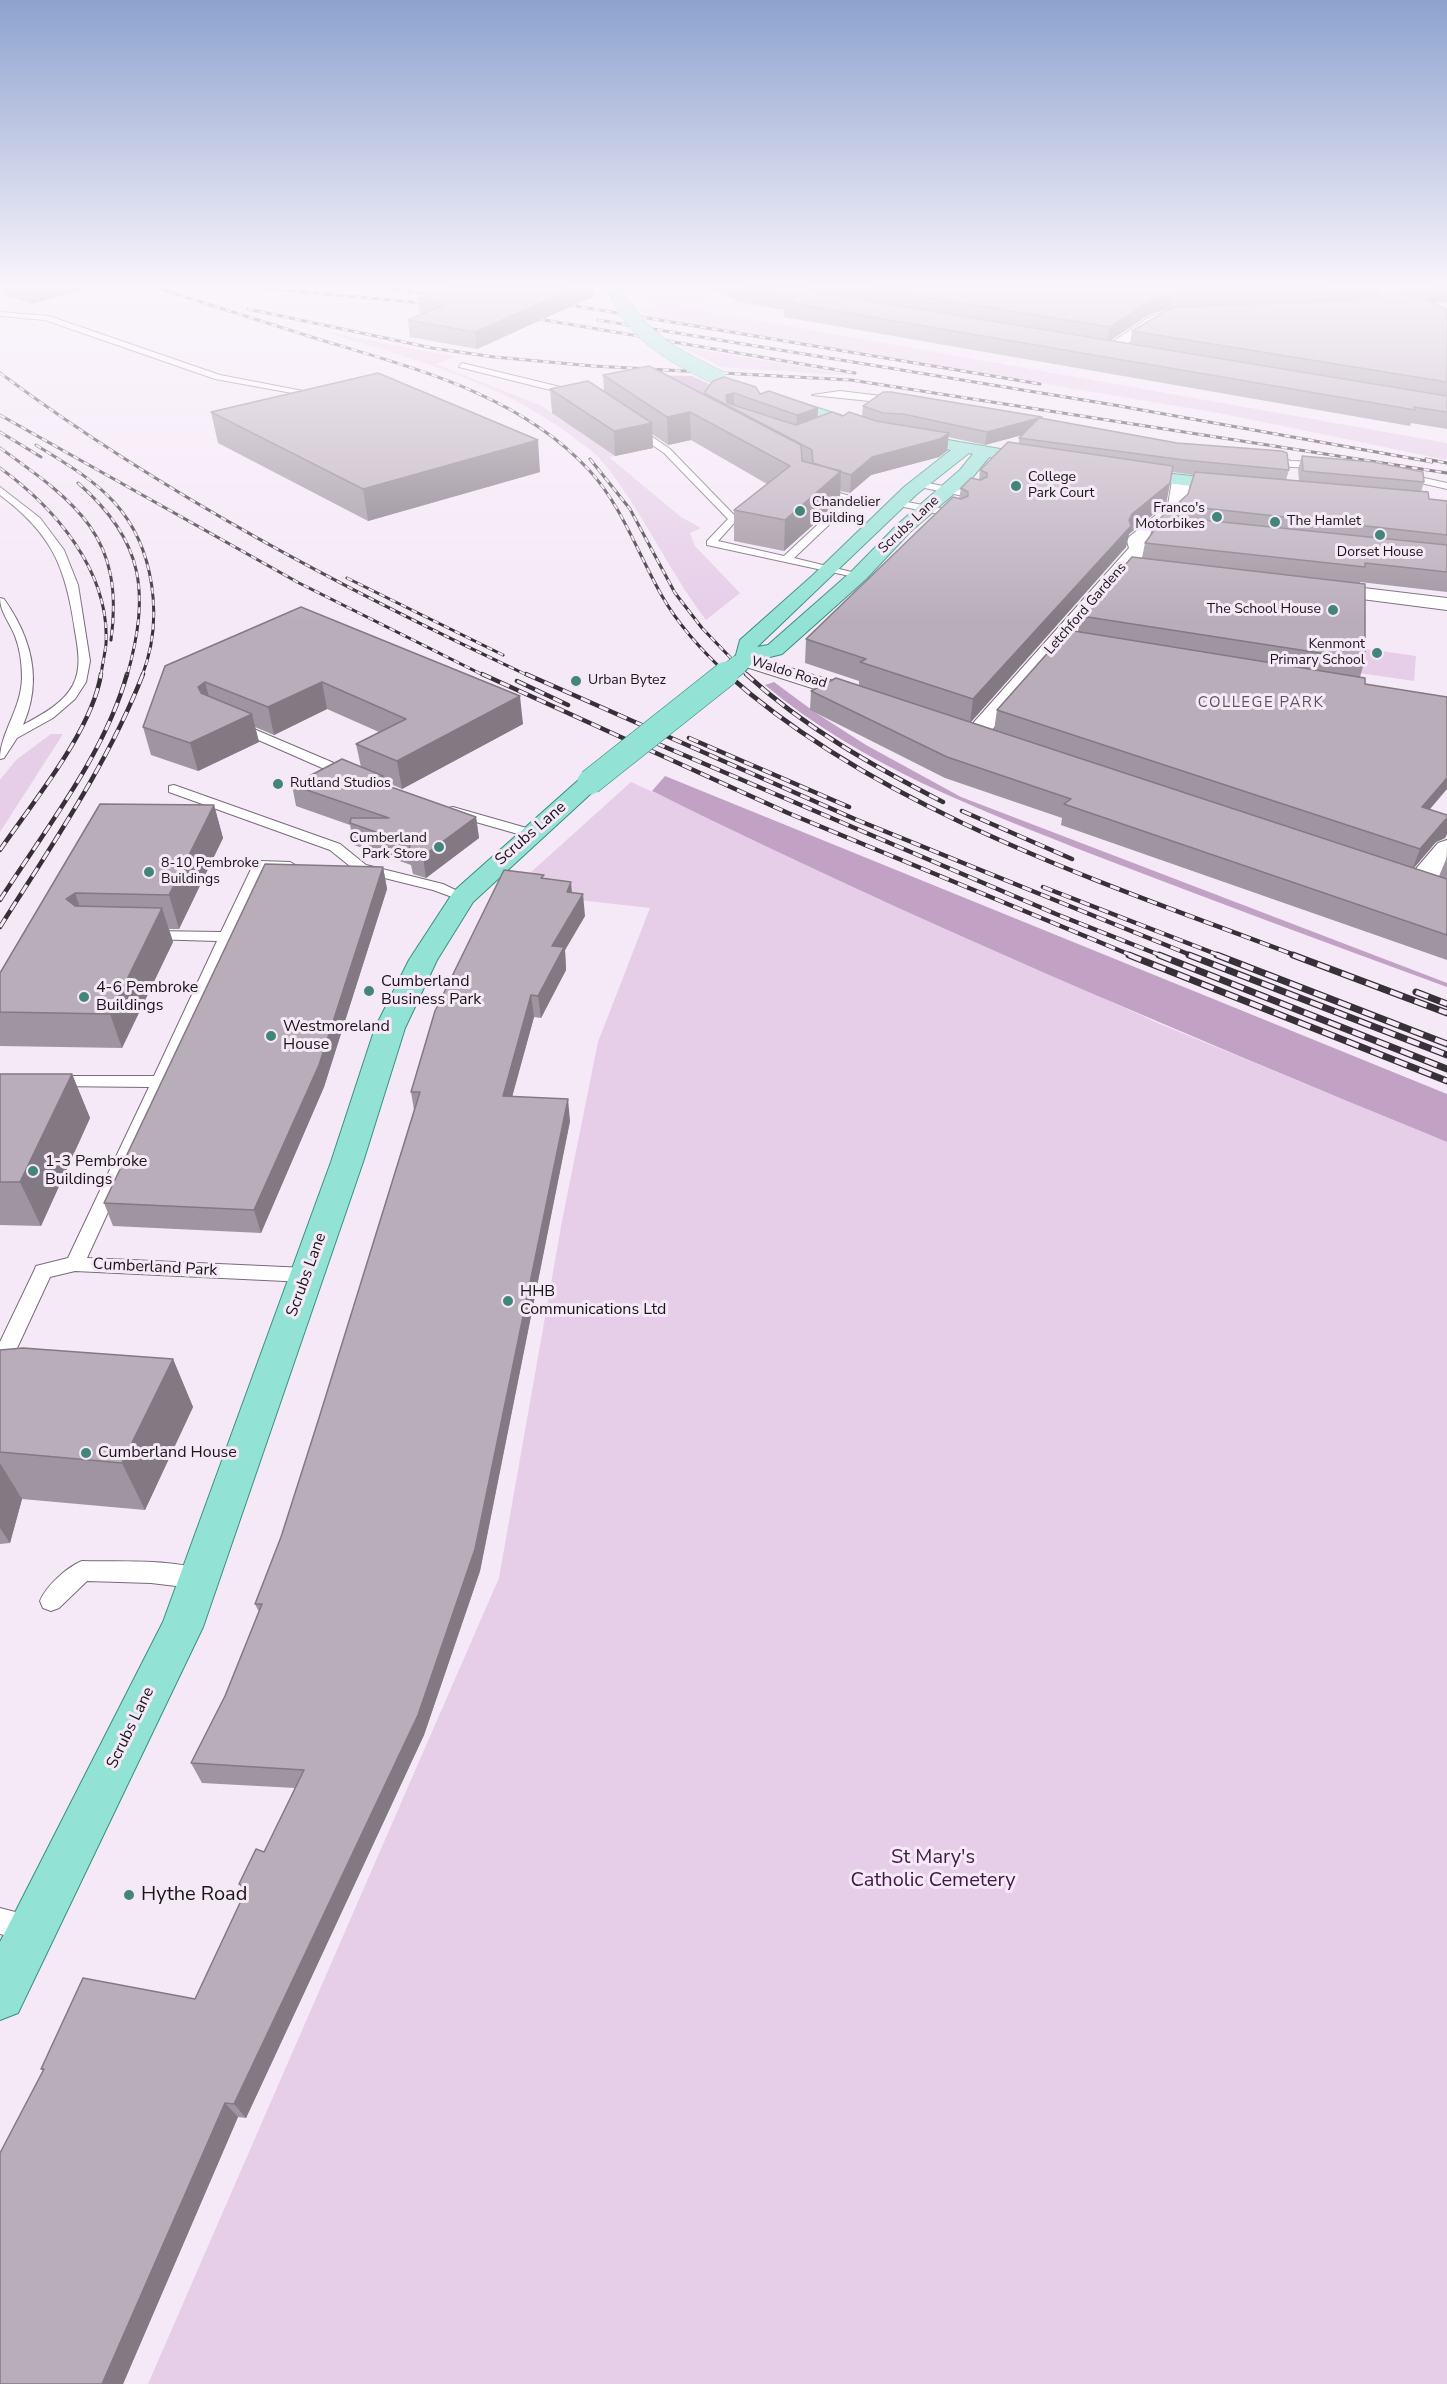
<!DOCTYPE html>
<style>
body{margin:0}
canvas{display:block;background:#f5e8f7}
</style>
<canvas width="1447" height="2384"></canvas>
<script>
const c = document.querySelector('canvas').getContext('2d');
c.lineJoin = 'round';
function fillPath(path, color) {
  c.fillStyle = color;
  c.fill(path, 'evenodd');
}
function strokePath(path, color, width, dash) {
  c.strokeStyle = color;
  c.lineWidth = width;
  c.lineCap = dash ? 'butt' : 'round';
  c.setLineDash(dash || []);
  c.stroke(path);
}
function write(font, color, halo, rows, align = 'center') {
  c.font = font + ' "Nunito Sans",sans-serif';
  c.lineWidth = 6;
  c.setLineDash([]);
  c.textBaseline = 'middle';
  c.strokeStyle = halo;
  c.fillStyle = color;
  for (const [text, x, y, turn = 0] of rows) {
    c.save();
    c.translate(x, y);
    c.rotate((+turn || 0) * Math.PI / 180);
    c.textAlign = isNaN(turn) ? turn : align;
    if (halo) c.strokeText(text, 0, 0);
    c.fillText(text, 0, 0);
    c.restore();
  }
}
fillPath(new Path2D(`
 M 646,288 L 720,288 L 723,291 L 699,293 L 708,303 L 676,306 L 1447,443 L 1447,460 L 1224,414 L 649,317 L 643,309 L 653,308 L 642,291 Z
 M 318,330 L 456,357 L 436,364 L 542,406 L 615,456 L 609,457 L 681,517 L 701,528 L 690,533 L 695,546 L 740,593 L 706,620 C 666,567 643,511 601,460 C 593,451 582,444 573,437 C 499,380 405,357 318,330 Z
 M 683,347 L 857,376 L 721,367 Z
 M 1310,641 L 1416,656 L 1414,681 L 1304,665 Z
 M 51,734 L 63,734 L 0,832 L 0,780 L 16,760 Z
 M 631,782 L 1160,1024 L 1447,1142 L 1447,2384 L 148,2384 L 499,1578 L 562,1221 L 598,1042 L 650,908 L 509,892 Z`), '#e6cde8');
fillPath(new Path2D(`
 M 648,375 L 692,376 L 728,393 L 713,398 Z
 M 774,682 L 816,713 L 866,745 L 961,797 L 1447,983 L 1447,987 C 1329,944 1211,900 1094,855 C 978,809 862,766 765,685 Z
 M 665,776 L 1447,1094 L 1447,1142 C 1179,1032 912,920 652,791 Z`), '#c1a2c4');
const service = new Path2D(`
 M 0,312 L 49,316 L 220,375 L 329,396 L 325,399 L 215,379 L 45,320 L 0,316 Z
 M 462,363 L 581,392 L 582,394 L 578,397 L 459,367 Z
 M 840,391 L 898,398 L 902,401 L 898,404 L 812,395 Z
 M 629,425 L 635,425 L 670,449 L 736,517 L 736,521 L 718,541 L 784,556 L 844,500 L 813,490 L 813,486 L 854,497 L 854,501 L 794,558 L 864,575 L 859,578 L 707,545 L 707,541 L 728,519 L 664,453 L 629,429 Z
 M 1266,454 L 1291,461 L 1324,462 L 1329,465 L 1324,468 L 1291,467 L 1263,459 L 1261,457 Z
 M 1402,473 L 1447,483 L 1447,489 L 1399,478 L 1397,476 Z
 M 918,481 L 978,493 L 983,496 L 978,499 L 915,486 L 915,482 Z
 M 0,487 L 40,518 L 64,550 L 78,585 L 90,661 L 86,682 L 75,699 L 53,718 L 17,738 L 4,758 L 0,759 C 0,733 21,710 22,678 C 22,664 20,649 15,636 C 10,623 0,612 0,598 L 4,599 C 31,637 43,680 23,725 C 41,715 63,704 73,685 C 82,668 78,649 75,631 C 66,567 52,534 0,495 Z
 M 897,500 L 959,512 L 964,515 L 959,518 L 894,505 L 894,501 Z
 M 235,721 L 355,772 L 356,775 L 355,778 L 345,778 L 231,728 L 231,722 Z
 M 174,785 L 340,844 L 366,865 L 443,884 L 470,897 L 463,901 L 433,890 L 356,871 L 330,850 L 169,792 L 169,786 Z
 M 453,807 L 537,831 L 539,834 L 532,838 L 448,814 L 448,808 Z
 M 260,861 L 290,862 L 297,866 L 290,870 L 265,869 L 87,1258 L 306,1268 L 313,1270 L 316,1275 L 313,1280 L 306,1282 L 75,1271 L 50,1277 L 12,1359 L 0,1359 L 0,1342 L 34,1271 L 36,1266 L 68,1258 L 149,1087 L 52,1086 L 44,1081 L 52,1076 L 154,1076 L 217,941 L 149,939 L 142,935 L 149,931 L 221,932 L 253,865 Z
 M 82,1561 C 121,1562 173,1558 209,1572 L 212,1579 L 209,1586 L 201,1589 L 151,1583 L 87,1581 L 59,1608 L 51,1611 L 43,1608 L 40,1601 C 46,1586 67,1567 82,1561 Z
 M 0,1908 L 42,1919 L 45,1929 L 42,1939 L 32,1942 L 0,1934 Z`);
const minor = new Path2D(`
 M 1170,311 L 1177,315 L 1161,322 L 1114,352 L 1104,352 L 1102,349 L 1151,316 Z
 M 1181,476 L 1190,481 L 1188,499 L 1182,511 L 1146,542 L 1148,549 L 1146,553 L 983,740 L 967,740 L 964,735 L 967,730 L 1129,548 L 1127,541 L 1129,537 L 1168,505 L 1172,481 Z
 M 1322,583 L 1447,598 L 1447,610 L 1315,593 L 1312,589 L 1315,585 Z
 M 744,654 L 873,693 L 876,698 L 873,703 L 865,705 L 737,664 L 733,660 L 737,656 Z
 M 1447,840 C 1447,847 1447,859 1446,865 C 1439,881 1424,894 1408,890 L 1404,884 L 1408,878 L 1438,843 Z`);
const primary = new Path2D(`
 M 607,288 L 620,288 L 630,306 L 628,309 L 618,309 Z
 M 1360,288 L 1379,288 L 1447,315 L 1447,324 Z
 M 774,394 L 884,429 L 1041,456 L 1049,461 L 1041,466 L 989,457 L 972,478 L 910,532 L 866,579 L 782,654 L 754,661 L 746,670 L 730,670 L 727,665 L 736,655 L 740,640 L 813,575 L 904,487 L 951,450 L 875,436 L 769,402 L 766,399 L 769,396 ZM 969,453 L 973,454 L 960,470 L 898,524 L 852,571 L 768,645 L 757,647 L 917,494 Z
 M 1127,469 L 1237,481 L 1246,486 L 1237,491 L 1121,478 L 1118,474 L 1121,470 Z
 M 590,775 L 598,777 L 602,782 L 598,787 L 473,902 L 437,960 L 405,1028 L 363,1162 L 203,1627 L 18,2013 L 0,2020 L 0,1942 L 163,1622 L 331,1162 L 375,1028 L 409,960 L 454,891 L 582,777 Z`);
strokePath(service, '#776c79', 2);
strokePath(minor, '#776c79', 2);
strokePath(primary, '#388f81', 2);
fillPath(service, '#fff');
fillPath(minor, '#fff');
fillPath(primary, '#92e3d5');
const railFar2 = new Path2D(`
 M 157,288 C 211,305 264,322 318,339 C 413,368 519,394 589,470 C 622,506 638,554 662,596 C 679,626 703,652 729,676
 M 259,288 L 435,304
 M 388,288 L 438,296
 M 558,303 L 1040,384
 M 248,309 L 432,348 L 494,357 L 593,366 L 851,380 L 1447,473
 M 527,317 L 855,373
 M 598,320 L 1114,405 L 1432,462
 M 0,373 C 164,495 344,589 529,676
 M 0,415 L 299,583 L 485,676
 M 0,432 L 41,457
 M 36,445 C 63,462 92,478 114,502 C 155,547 164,620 142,676
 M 0,448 C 77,503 125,537 111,640
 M 590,459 L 630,509 L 675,593 L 702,628 L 748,676
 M 1426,459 L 1447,463
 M 0,468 C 55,508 110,571 106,644 C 105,654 102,665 101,676
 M 78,483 C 145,541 150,594 127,676
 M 347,578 L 503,655`);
const railFar1 = new Path2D(`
 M 482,674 L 788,813 L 1133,956
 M 526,674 L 857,820 L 1193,956
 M 727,674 C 880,811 1107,884 1297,956
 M 746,674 C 805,728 873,766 943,802
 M 517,681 L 568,705
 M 637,735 L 1056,914 L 1162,956
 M 689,738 L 849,807
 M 962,811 L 1072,859
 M 0,850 C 33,802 92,731 101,674
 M 1043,887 L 1221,956
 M 0,900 C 44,831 105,754 127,674
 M 0,927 C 51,846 108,764 143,674`);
const rail = new Path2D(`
 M 1129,955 L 1447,1081
 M 1159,955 L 1447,1069
 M 1189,955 L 1447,1055
 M 1217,955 L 1447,1044
 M 1293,955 L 1447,1013
 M 1416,992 L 1447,1004`);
strokePath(railFar2, '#363136', 3);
strokePath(railFar1, '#363136', 4.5);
strokePath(rail, '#363136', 7);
strokePath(railFar2, '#f5e8f7', 2, [6]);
strokePath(railFar1, '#f5e8f7', 3, [10]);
strokePath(rail, '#f5e8f7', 4.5, [13]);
const primaryBridgeFar2 = new Path2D(`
 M 623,306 C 647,342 681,360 719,378`);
const primaryBridgeFar1 = new Path2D(`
 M 725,676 L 738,665`);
const primaryBridge = new Path2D(`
 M 590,782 L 726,674`);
strokePath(primaryBridgeFar2, '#388f81', 16, []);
strokePath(primaryBridgeFar1, '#388f81', 20, []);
strokePath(primaryBridge, '#388f81', 26, []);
strokePath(primaryBridgeFar2, '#92e3d5', 15);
strokePath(primaryBridgeFar1, '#92e3d5', 19);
strokePath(primaryBridge, '#92e3d5', 25);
fillPath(new Path2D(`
 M 0,288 L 89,288 L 31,304 L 4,295 L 3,289 L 0,289 Z
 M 707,288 L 1380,288 L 1378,296 L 1398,293 L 1386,288 L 1447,288 L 1447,302 L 1433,304 L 1447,309 L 1447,429 L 1411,423 L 1410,426 L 784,317 L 784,310 L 740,302 ZM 1170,309 L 1132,331 L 1130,344 L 1110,341 L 1150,314 Z
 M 594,296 L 477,349 L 410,337 L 408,320 L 420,315 L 418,299 Z
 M 603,375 L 704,395 L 704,393 L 713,381 L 818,408 L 817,418 L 862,416 L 863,406 L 1042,417 L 1042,418 L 1289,470 L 1286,480 L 1299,481 L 1298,469 L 1302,456 L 1424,482 L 1421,492 L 1429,499 L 1447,501 L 1447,592 L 1360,582 L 1365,660 L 1360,677 L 1365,684 L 1430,810 L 1447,815 L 1447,834 L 1445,838 L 1436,842 L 1414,868 L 1439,876 L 1447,857 L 1447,960 L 1061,825 L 1062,818 L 945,778 L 810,710 L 811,691 L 859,685 L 859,681 L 805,663 L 806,639 L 959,499 L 961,488 L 979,480 L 980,470 L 1019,444 L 1019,438 L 1022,435 L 985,445 L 948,437 L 947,451 L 939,457 L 871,475 L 850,493 L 840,491 L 840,501 L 784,551 L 734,541 L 734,510 L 767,484 L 691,440 L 668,445 L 652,434 L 653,448 L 615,456 L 552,413 L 550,389 L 604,392 ZM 1172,472 L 1194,475 L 1188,494 L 1176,505 L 1173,515 L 1152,525 L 1150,537 L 1145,543 L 1142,558 L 1081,616 L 1078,631 L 997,710 L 994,730 L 971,722 L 1126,547 L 1129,534 L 1166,504 Z
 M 211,412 L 540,472 L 368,521 L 218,443 Z
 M 301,607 L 523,724 L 402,789 L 384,781 L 384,785 L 476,817 L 479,838 L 426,878 L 413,874 L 411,865 L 354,845 L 350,825 L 296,806 L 292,785 L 361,767 L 356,744 L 379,732 L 327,709 L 274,735 L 255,727 L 259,742 L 198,771 L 151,755 L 143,727 Z
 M 100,804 L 214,805 L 223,838 L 179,929 L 169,929 L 173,942 L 122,1048 L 0,1046 L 0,973 Z
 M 383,867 L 387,889 L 324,1087 L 261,1233 L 113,1226 L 104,1203 Z
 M 544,878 L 572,893 L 585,916 L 565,950 L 566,970 L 541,1018 L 534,1017 L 512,1097 L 570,1121 L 480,1571 L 424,1735 L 246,2118 L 238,2117 L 123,2384 L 0,2384 L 43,2071 L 41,2069 L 195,1999 L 245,1893 L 239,1884 L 264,1852 L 295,1788 L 202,1783 L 191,1763 L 225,1696 L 259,1612 L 255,1604 L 281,1537 L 319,1418 L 414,1110 L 411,1092 Z
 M 0,1074 L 72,1074 L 90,1118 L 41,1226 L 0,1225 Z
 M 0,1350 L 173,1359 L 193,1407 L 145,1510 L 22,1499 L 10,1543 L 0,1544 Z`), '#9f95a0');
fillPath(new Path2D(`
 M 27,288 L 89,288 L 31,304 Z
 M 574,288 L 593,288 L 594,296 L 477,349 L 475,332 Z
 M 1355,288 L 1380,288 L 1378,298 L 1352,302 Z
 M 1447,289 L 1447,302 L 1426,304 L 1430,290 Z
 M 1171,294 L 1168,309 L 1150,314 L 1108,342 L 1110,327 L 1152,300 Z
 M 734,393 L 734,409 L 726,404 L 726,395 Z
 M 818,408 L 817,425 L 796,433 L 797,415 Z
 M 690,412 L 691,440 L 668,445 L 667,417 Z
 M 1039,418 L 1037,431 L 985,445 L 987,432 Z
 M 652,423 L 653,448 L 615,456 L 614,431 Z
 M 949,433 L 947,451 L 939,457 L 871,475 L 850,493 L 851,475 L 872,457 Z
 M 538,440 L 540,472 L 368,521 L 363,489 Z
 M 841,471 L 840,501 L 784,551 L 785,520 Z
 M 1170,483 L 1166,504 L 1129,534 L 1126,547 L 970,723 L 973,699 L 1129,520 L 1132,514 Z
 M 205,682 L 212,709 L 198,687 Z
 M 322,682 L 327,709 L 274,735 L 268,707 Z
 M 520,696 L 523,724 L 402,789 L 397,761 Z
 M 252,714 L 259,742 L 198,771 L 190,743 Z
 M 383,776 L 386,797 L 374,781 Z
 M 1447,778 L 1447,789 L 1414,828 L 1422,807 Z
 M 214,805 L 223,838 L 179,929 L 169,895 Z
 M 476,817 L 479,838 L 426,878 L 423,856 Z
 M 1447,819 L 1447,834 L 1445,838 L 1436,842 L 1412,870 L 1420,849 L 1445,820 Z
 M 383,867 L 387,889 L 324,1087 L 261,1233 L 254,1210 Z
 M 571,882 L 573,904 L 567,892 Z
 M 75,893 L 87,927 L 66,899 Z
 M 583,894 L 585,916 L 565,950 L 566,970 L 541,1018 L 538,996 L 552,946 Z
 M 162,908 L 173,942 L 122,1048 L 110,1014 Z
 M 531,995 L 534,1017 L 506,1119 L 503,1096 Z
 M 72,1074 L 90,1118 L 41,1226 L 20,1182 Z
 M 568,1099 L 570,1121 L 480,1571 L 424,1735 L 246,2118 L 234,2104 Z
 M 173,1359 L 193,1407 L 145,1510 L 122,1463 Z
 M 0,1463 L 22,1499 L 10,1543 L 0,1528 Z
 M 225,2103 L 238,2117 L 123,2384 L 102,2384 Z`), '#827982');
const building = new Path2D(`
 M 444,288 L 574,288 L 475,332 L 408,320 L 446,304 L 418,299 Z
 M 744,288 L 811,288 L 816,292 L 1447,396 L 1447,412 L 1414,407 L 1415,410 L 784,302 L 795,297 Z
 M 869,288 L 1330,288 L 1171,294 L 1152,300 L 1110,327 Z
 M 1426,288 L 1447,288 L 1447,289 L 1430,290 Z
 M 1404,292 L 1447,309 L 1447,382 L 1132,331 L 1173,307 L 1356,300 Z
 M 649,366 L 801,445 L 802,461 L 841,471 L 785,520 L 734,510 L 790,466 L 690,412 L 667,417 L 603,375 Z
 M 378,373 L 538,440 L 363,489 L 211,412 Z
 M 724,377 L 756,387 L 760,394 L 769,391 L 818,408 L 797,415 L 734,393 L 726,395 L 727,403 L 796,425 L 832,412 L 843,416 L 849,412 L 876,421 L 949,433 L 940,439 L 872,457 L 851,475 L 813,463 L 812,450 L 704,393 L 713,381 Z
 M 588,381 L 652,423 L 614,431 L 550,389 Z
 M 883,392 L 891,392 L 1042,417 L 1040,418 L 1177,443 L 1282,451 L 1287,453 L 1289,470 L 1184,460 L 1019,438 L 1039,418 L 987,432 L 903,414 L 883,413 L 863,406 Z
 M 1008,442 L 1173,466 L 1170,483 L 1132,514 L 1129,520 L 1131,526 L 973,699 L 860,662 L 866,659 L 806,639 L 953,497 L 961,499 L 968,496 L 968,492 L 961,488 L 971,478 L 980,480 L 987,477 L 987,473 L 980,470 Z
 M 1302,456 L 1373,462 L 1423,472 L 1424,482 L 1303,471 Z
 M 1195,472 L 1428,492 L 1429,499 L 1447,501 L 1447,535 L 1176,505 L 1188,494 Z
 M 1166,513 L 1183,518 L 1447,545 L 1447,572 L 1365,563 L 1365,567 L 1145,543 L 1153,532 L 1152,525 Z
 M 1132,557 L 1365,584 L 1365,660 L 1081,616 Z
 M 301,607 L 520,696 L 397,761 L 356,744 L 406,719 L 322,682 L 268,707 L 205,682 L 198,687 L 201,693 L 252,714 L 190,743 L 143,727 L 165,666 Z
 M 1068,630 L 1365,678 L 1365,684 L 1447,697 L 1447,778 L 1422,807 L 1447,815 L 1447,819 L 1445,820 L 1420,849 L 997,710 Z
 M 836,678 L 1447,879 L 1447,935 L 1064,804 L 1071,799 L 947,757 L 811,691 Z
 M 342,759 L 383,776 L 374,781 L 476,817 L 423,856 L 409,852 L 410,844 L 350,823 L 351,818 L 389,818 L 292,785 Z
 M 100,804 L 214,805 L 169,895 L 75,893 L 66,899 L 75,906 L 162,908 L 110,1014 L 0,1012 L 0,973 Z
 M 265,864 L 383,867 L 319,1065 L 254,1210 L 104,1203 Z
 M 504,870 L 544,875 L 541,878 L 571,882 L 567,892 L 583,894 L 552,946 L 564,947 L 538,996 L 531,995 L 503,1096 L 568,1099 L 475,1549 L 418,1715 L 234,2104 L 225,2103 L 102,2384 L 0,2384 L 0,2153 L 44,2069 L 41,2069 L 83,1978 L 195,1999 L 247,1888 L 239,1884 L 256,1849 L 264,1852 L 304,1770 L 191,1763 L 225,1696 L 262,1604 L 255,1604 L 281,1537 L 319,1418 L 420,1092 L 411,1092 L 435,1011 Z
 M 0,1074 L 72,1074 L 20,1182 L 0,1182 Z
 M 23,1348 L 173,1359 L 122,1463 L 0,1452 L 0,1350 Z`);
fillPath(building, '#b9adba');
strokePath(building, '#827982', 1.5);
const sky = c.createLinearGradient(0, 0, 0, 622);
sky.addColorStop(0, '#8da2cf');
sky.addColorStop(0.46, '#faf5fb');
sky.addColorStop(1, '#faf5fb00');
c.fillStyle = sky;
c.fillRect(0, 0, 1447, 622);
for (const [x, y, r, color] of [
 [1016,486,6,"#438578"],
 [800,511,6,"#438578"],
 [1217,517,6,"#438578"],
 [1275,522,6,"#438578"],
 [1380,535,6,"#438578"],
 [1333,610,6,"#438578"],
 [1377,653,6,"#438578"],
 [576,681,6,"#438578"],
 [278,784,6,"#438578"],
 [439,847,6,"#438578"],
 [149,872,6,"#438578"],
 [369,991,6,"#438578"],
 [84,997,6,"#438578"],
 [271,1036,6,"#438578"],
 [33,1171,6,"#438578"],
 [508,1301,6,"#438578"],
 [86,1453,6,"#438578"],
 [129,1895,6,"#438578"]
]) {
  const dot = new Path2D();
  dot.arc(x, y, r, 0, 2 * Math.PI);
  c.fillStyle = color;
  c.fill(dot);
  strokePath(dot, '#f5e8f7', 2);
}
write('14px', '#191519', '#f5e8f7', [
 ["College",1028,478],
 ["Park Court",1028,494],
 ["Chandelier",812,503],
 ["Building",812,519],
 ["Franco's",1205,509,"right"],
 ["Motorbikes",1205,525,"right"],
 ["The Hamlet",1287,522],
 ["Dorset House",1380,553,"center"],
 ["The School House",1321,610,"right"],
 ["Kenmont",1365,645,"right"],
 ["Primary School",1365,661,"right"],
 ["Urban Bytez",588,681],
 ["Rutland Studios",290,784],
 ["Cumberland",427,839,"right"],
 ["Park Store",427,855,"right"],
 ["8-10 Pembroke",161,864],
 ["Buildings",161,880]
], 'left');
write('14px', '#191519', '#f5e8f7', [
 ["Scrubs Lane",909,525,-43],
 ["Letchford Gardens",1086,609,-49],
 ["Waldo Road",789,673,17]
]);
c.letterSpacing = '1.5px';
write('15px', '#5d525e', '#f5e8f7', [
 ["COLLEGE PARK",1261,703]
]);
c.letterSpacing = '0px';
write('16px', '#191519', '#f5e8f7', [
 ["Scrubs Lane",531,834,-41],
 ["Cumberland Park",155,1268,3],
 ["Scrubs Lane",307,1275,-70],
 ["Scrubs Lane",131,1728,-64]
]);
write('16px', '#191519', '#f5e8f7', [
 ["Cumberland",381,982],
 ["Business Park",381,1000],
 ["4-6 Pembroke",96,988],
 ["Buildings",96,1006],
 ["Westmoreland",283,1027],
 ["House",283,1045],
 ["1-3 Pembroke",45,1162],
 ["Buildings",45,1180],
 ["HHB",520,1292],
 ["Communications Ltd",520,1310],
 ["Cumberland House",98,1453]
], 'left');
write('20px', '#401945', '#f5e8f7', [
 ["St Mary's",933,1858],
 ["Catholic Cemetery",933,1881]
]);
write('20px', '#191519', '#f5e8f7', [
 ["Hythe Road",141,1895]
], 'left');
</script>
